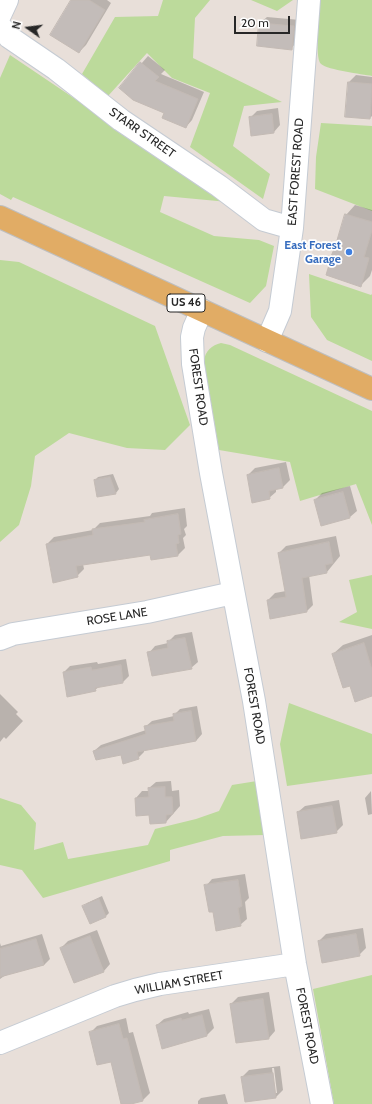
<!DOCTYPE html>
<style>
body{margin:0}
#map{position:relative;width:372px;height:1104px;overflow:hidden;background:#e8dfd9;font-family:Cabin,sans-serif}
canvas{display:block}
.north{position:absolute;left:8px;top:8px;width:40px;height:40px;-webkit-text-stroke:3px #fff;paint-order:stroke;rotate:284deg;font-size:11px;font-weight:700;line-height:16px;text-align:center;color:#272727}
.north::after{content:'';display:block;margin:auto;width:14px;height:18px;background:#272727;clip-path:polygon(50% 0,100% 100%,50% 72%,0 100%)}
.scale{position:absolute;left:234px;top:16px;width:56px;height:18px;box-sizing:border-box;border:2px solid #272727;border-top:0;padding-left:5px;font-size:12px;line-height:14px;white-space:nowrap;color:#272727;-webkit-text-stroke:3px #fff;paint-order:stroke}
</style>
<div id="map">
<canvas width="372" height="1104"></canvas>
<div class="north">N</div>
<div class="scale">20 m</div>
</div>
<script>
const c = document.querySelector('canvas').getContext('2d');
c.lineJoin = 'round';
function fillPath(path, color) {
  c.fillStyle = color;
  c.fill(path, 'evenodd');
}
function strokePath(path, color, width, dash) {
  c.strokeStyle = color;
  c.lineWidth = width;
  c.lineCap = dash ? 'butt' : 'round';
  c.setLineDash(dash || []);
  c.stroke(path);
}
function write(font, color, halo, rows, align = 'center') {
  c.font = font + ' Cabin,sans-serif';
  c.lineWidth = 3.5;
  c.setLineDash([]);
  c.textBaseline = 'middle';
  c.strokeStyle = halo;
  c.fillStyle = color;
  for (const [text, x, y, turn = 0] of rows) {
    c.save();
    c.translate(x, y);
    c.rotate((+turn || 0) * Math.PI / 180);
    c.textAlign = isNaN(turn) ? turn : align;
    if (halo) c.strokeText(text, 0, 0);
    c.fillText(text, 0, 0);
    c.restore();
  }
}
fillPath(new Path2D(`
 M 163,0 L 210,0 L 195,18 L 193,58 L 282,102 L 244,106 L 233,146 L 270,174 L 263,199 L 190,147 L 210,93 L 172,78 L 147,53 L 108,96 L 82,74 L 115,17 L 158,16 Z
 M 251,0 L 293,0 L 277,11 Z
 M 320,0 L 372,0 L 372,76 C 362,74 328,70 321,64 C 314,57 320,12 320,0 Z
 M 10,55 L 228,202 L 164,196 L 160,212 L 214,236 L 259,240 L 274,246 L 266,286 L 250,303 L 13,197 L 11,200 L 0,194 L 0,78 Z
 M 321,123 L 372,126 L 372,211 L 315,189 L 316,157 Z
 M 0,260 L 19,262 L 155,326 L 190,425 L 165,450 L 127,448 L 69,433 L 35,456 L 31,486 L 19,525 L 0,542 Z
 M 309,274 L 371,295 L 372,294 L 372,361 L 327,340 L 311,317 Z
 M 221,343 L 230,345 L 372,411 L 372,525 L 356,484 L 300,501 L 290,462 L 219,450 L 204,361 C 205,351 212,345 221,343 Z
 M 372,575 L 372,629 L 339,622 L 357,612 L 349,580 Z
 M 289,703 L 372,734 L 372,774 L 287,786 L 280,744 Z
 M 257,781 L 265,835 L 223,836 L 170,850 L 170,861 L 43,898 L 22,870 L 0,865 L 0,798 L 21,805 L 36,823 L 34,850 L 63,842 L 68,859 L 148,845 L 155,829 L 196,819 L 219,811 L 232,785 Z
 M 372,975 L 372,1104 L 334,1104 L 313,989 Z`), '#bcda9b');
fillPath(new Path2D(`
 M 73,0 L 107,0 L 111,3 L 86,45 L 79,52 Z
 M 267,17 L 300,20 L 298,42 L 291,48 L 260,23 Z
 M 148,56 L 165,70 L 161,74 L 204,92 L 192,120 L 186,127 L 165,112 L 120,88 Z
 M 356,75 L 372,77 L 372,116 L 370,118 L 349,82 Z
 M 278,108 L 280,125 L 274,132 L 250,118 L 257,111 Z
 M 355,205 L 372,210 L 372,270 L 370,276 L 360,286 L 336,247 L 346,215 Z
 M 286,462 L 290,480 L 283,487 L 276,488 L 276,492 L 269,498 L 248,475 L 255,468 Z
 M 113,474 L 119,489 L 116,493 L 98,496 L 95,480 L 98,477 Z
 M 350,486 L 357,511 L 350,517 L 322,525 L 315,500 L 322,493 Z
 M 185,508 L 187,526 L 184,529 L 186,535 L 183,538 L 185,548 L 178,555 L 151,559 L 151,554 L 83,564 L 84,569 L 77,576 L 47,544 L 54,537 L 93,530 L 100,523 L 150,516 L 152,513 Z
 M 336,536 L 340,556 L 327,572 L 309,575 L 313,605 L 307,611 L 268,600 L 275,593 L 286,591 L 279,553 L 286,546 Z
 M 192,632 L 198,662 L 191,668 L 149,653 L 155,646 L 168,643 L 168,642 L 175,635 Z
 M 372,635 L 372,695 L 350,685 L 333,654 L 343,645 Z
 M 126,659 L 129,676 L 123,682 L 100,686 L 95,690 L 64,672 L 70,666 L 97,662 L 98,664 Z
 M 0,694 L 18,712 L 16,714 L 23,721 L 6,739 L 4,737 L 0,742 Z
 M 197,706 L 202,734 L 196,741 L 144,750 L 144,752 L 138,758 L 121,754 L 94,751 L 101,745 L 146,730 L 145,727 L 152,721 L 174,716 L 174,715 L 180,709 Z
 M 171,781 L 172,791 L 179,790 L 180,806 L 166,822 L 150,814 L 136,798 L 142,791 L 149,791 L 149,788 L 156,782 Z
 M 371,791 L 372,814 L 368,815 L 365,798 Z
 M 339,800 L 343,825 L 336,832 L 298,812 L 305,806 Z
 M 245,874 L 249,898 L 245,902 L 247,919 L 240,925 L 214,911 L 206,886 L 212,879 Z
 M 102,896 L 109,913 L 106,916 L 84,906 L 87,903 Z
 M 363,928 L 366,948 L 359,955 L 319,941 L 326,934 Z
 M 97,930 L 110,964 L 104,971 L 74,982 L 61,948 L 68,941 Z
 M 42,934 L 50,959 L 44,965 L 7,974 L 0,979 L 0,943 L 1,946 Z
 M 269,992 L 275,1031 L 269,1038 L 244,1042 L 231,1004 L 238,997 Z
 M 209,1009 L 214,1028 L 207,1035 L 157,1025 L 164,1019 L 188,1012 L 189,1014 Z
 M 126,1018 L 129,1033 L 133,1032 L 150,1093 L 143,1100 L 122,1104 L 112,1060 L 90,1033 L 97,1026 Z
 M 280,1066 L 283,1090 L 276,1097 L 246,1101 L 242,1077 L 249,1070 ZM 272,1068 L 274,1068 L 277,1093 L 275,1093 Z
 M 225,1094 L 228,1104 L 198,1104 L 198,1101 L 201,1098 Z`), '#0003');
const building = new Path2D(`
 M 71,0 L 89,0 L 105,10 L 79,53 L 50,35 Z
 M 259,23 L 294,26 L 292,50 L 257,46 Z
 M 140,62 L 159,77 L 155,81 L 198,99 L 186,128 L 162,118 L 164,113 L 133,100 L 119,88 Z
 M 348,82 L 372,84 L 370,119 L 345,117 Z
 M 272,114 L 274,133 L 251,136 L 249,117 Z
 M 345,214 L 372,222 L 372,230 L 364,257 L 369,258 L 361,287 L 326,275 L 329,265 L 329,261 L 335,247 Z
 M 279,468 L 283,488 L 269,491 L 270,499 L 252,503 L 247,475 Z
 M 110,477 L 116,494 L 97,497 L 94,480 Z
 M 343,492 L 350,518 L 321,526 L 314,500 Z
 M 178,514 L 181,534 L 178,535 L 179,543 L 176,544 L 178,556 L 151,560 L 150,555 L 76,566 L 78,577 L 53,583 L 46,544 L 93,535 L 92,529 L 145,522 L 144,520 Z
 M 329,542 L 333,563 L 325,565 L 327,573 L 302,578 L 307,612 L 270,619 L 267,600 L 286,597 L 278,553 Z
 M 185,638 L 192,669 L 152,676 L 147,652 L 168,648 L 167,641 Z
 M 364,643 L 372,670 L 372,696 L 355,702 L 350,686 L 343,688 L 332,654 Z
 M 121,665 L 123,683 L 95,688 L 96,691 L 67,697 L 63,672 L 91,667 L 92,670 Z
 M 191,711 L 196,741 L 137,752 L 139,759 L 123,764 L 121,755 L 96,760 L 93,751 L 146,734 L 144,726 L 174,721 L 173,714 Z
 M 165,787 L 165,797 L 172,797 L 173,814 L 166,815 L 166,823 L 150,824 L 149,815 L 136,816 L 135,798 L 149,797 L 148,788 Z
 M 332,806 L 337,833 L 301,839 L 297,812 Z
 M 238,880 L 242,906 L 238,908 L 241,926 L 216,931 L 213,912 L 209,912 L 204,885 Z
 M 99,899 L 106,917 L 90,924 L 82,906 Z
 M 356,934 L 360,956 L 322,963 L 318,941 Z
 M 90,936 L 104,972 L 74,983 L 60,948 Z
 M 36,939 L 44,965 L 0,977 L 0,949 Z
 M 263,999 L 269,1039 L 236,1043 L 230,1004 Z
 M 202,1015 L 207,1036 L 162,1049 L 156,1025 L 181,1018 L 182,1020 Z
 M 119,1024 L 123,1039 L 127,1038 L 143,1101 L 131,1104 L 121,1104 L 111,1062 L 97,1065 L 89,1032 Z
 M 273,1073 L 276,1098 L 245,1102 L 241,1077 Z`);
fillPath(building, '#c3bcb9');
strokePath(building, '#c3bab4', 1);
const minor = new Path2D(`
 M 0,15 L 7,0
 M 0,26 L 9,37 L 56,69 L 121,120 L 219,186 L 264,220 L 292,228
 M 202,310 L 194,328 L 192,337 L 193,364 L 211,473 L 254,701 L 295,964 L 322,1104
 M 267,341 L 280,311 L 292,228 L 309,0
 M 0,639 L 13,634 L 147,612 L 233,593
 M 0,1043 L 115,996 L 135,990 L 160,984 L 295,964`);
const primary = new Path2D(`
 M 0,217 L 372,389`);
strokePath(minor, '#c5cbd3', 24);
strokePath(primary, '#bebebe', 24);
strokePath(minor, '#fff', 22);
strokePath(primary, '#e1ac65', 22);
for (const [x, y, r, color] of [
 [349,252,4,"#3f7fe0"]
]) {
  const dot = new Path2D();
  dot.arc(x, y, r, 0, 2 * Math.PI);
  c.fillStyle = color;
  c.fill(dot);
  strokePath(dot, '#fff', 1.5);
}
for (const [x, y, w] of [
 [186,303,38]
]) {
  const box = new Path2D();
  box.roundRect(x - w / 2, y - 9, w, 18, 3);
  c.fillStyle = '#fff';
  c.fill(box);
  strokePath(box, '#272727', 1);
}
write('bold 11px', '#272727', null, [
 ["US 46",186,303]
]);
write('12px', '#272727', '#fff', [
 ["STARR STREET",142,133,35],
 ["EAST FOREST ROAD",296,172,-86],
 ["FOREST ROAD",198,387,82],
 ["ROSE LANE",117,617,-9],
 ["FOREST ROAD",254,706,80],
 ["WILLIAM STREET",179,983,-10],
 ["FOREST ROAD",307,1026,79]
]);
write('bold 12px', '#366cbe', '#fff', [
 ["East Forest",341,245],
 ["Garage",341,259]
], 'right');
</script>
